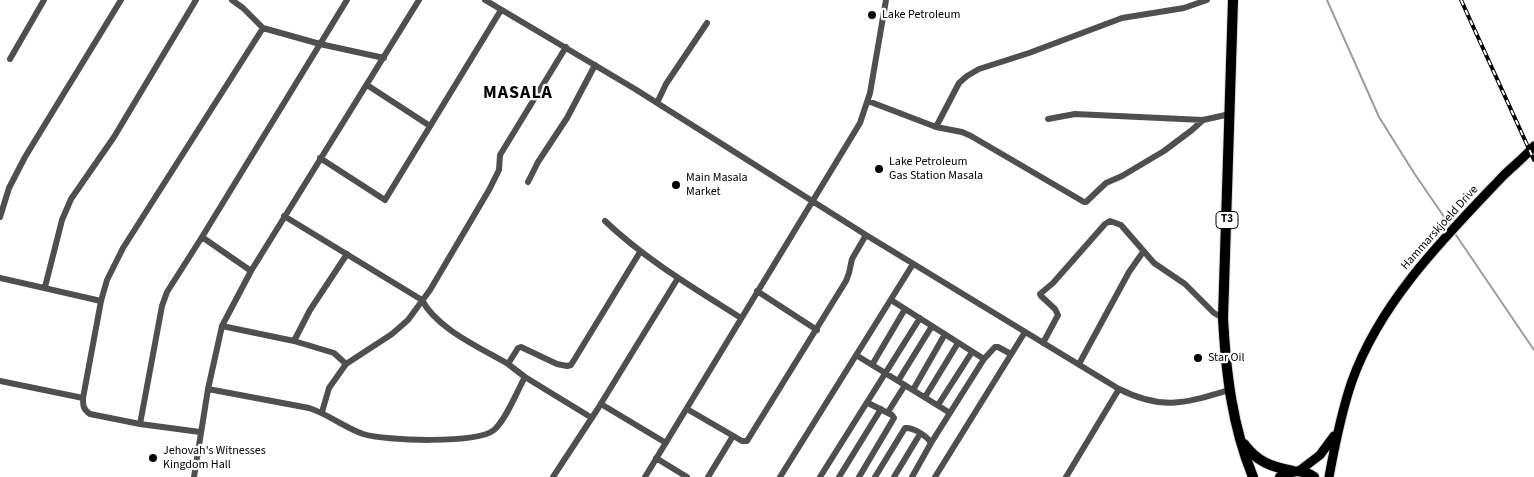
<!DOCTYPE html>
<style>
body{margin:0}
canvas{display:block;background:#fff}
</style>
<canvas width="1534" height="477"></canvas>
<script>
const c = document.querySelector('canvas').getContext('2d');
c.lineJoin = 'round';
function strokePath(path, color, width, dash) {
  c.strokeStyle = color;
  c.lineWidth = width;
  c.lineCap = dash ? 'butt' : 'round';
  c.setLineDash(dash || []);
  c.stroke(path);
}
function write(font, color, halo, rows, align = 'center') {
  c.font = font + ' "Source Sans 3",sans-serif';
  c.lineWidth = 4.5;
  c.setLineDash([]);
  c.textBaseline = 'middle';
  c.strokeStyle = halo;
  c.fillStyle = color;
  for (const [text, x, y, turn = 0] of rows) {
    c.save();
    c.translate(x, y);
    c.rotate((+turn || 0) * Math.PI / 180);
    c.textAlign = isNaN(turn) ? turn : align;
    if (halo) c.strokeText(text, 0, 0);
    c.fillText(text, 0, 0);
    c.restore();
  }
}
strokePath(new Path2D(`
 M 1327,0 L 1379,117 L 1414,173 L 1449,224
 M 1456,235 L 1534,350`), '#9d9d9d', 2);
const major = new Path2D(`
 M 1299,471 L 1320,455 L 1334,436
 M 1329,477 C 1335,444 1341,413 1352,381 C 1381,300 1446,236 1504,175 C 1514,165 1525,157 1534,146`);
const highway = new Path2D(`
 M 1233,0 L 1223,318 C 1226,373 1232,426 1253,477
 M 1244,444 C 1257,462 1272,467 1293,471
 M 1280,477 C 1292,470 1302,469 1314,477`);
strokePath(major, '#dbdbdb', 11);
strokePath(highway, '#dbdbdb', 12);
strokePath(new Path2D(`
 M 232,0 L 243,8 L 263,28 L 320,44 L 384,58
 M 485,0 L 635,89 L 866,235 L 1119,389 C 1163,411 1185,403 1229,390
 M 10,59 L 44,0
 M 367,85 L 430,126
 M 868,101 L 936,127 L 962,132 L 971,136 L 1084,202 L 1086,202 L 1106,183 L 1122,176 L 1164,151 L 1192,130 L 1203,120
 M 657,103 L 666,84 L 707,23
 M 1048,119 L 1075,114 L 1203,120 L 1230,114
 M 936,127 L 959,83 L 967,76 L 979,69 L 1029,53 L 1122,18 L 1184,8 L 1207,0
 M 320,158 L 385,200 L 501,10
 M 528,182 L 538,162 L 567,118 L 595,65
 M 284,216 L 422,300 C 437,329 481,348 508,364
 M 0,217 L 9,188 L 25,157 L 121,0
 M 605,221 C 646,260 694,288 741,318
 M 202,237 L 251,271
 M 0,278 L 101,301
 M 45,287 L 62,220 L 71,199 L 114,137 L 196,0
 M 757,291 L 817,330
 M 891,300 L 984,359 L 931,443 L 912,477
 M 222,326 L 294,341 L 334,353 L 346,364
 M 294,341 L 310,310 L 347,254
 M 1043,343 L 1058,315 L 1055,309 L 1041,296 L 1040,294 L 1053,283 L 1105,224 L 1110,221 L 1121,225 L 1154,263 L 1185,284 L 1214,313 L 1223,318
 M 856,355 L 950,413
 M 984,359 L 995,347 L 998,347 L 1011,354
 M 1079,364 L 1129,272 L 1143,252
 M 872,365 L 905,309
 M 0,381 L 83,398
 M 898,381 L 932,326
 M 208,389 L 309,408 C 328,414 344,427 363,434 C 385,441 477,444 494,430 C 506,420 517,391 525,377
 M 913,390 L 945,334
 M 925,397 L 958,343
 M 601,404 L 666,443
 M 938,405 L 972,352
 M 687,409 L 742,441 L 747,441 L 846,281 L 849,273 L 852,259 L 866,235
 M 322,412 L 329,388 L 346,364 L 392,334 L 408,320 L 430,290 L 489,190 L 499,170 L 500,155 L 566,47
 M 888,412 L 905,385
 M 592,418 L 525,377 L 508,364 L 518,348 L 521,347 L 557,364 L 567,366 L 571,365 L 640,252
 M 140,424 L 162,306 L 167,292 L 202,237 L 347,0
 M 200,432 L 140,424 L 90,414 C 83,409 83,406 83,398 L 101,301 L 107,280 L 123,248 L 263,28
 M 656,458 L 687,477
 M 194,477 L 208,389 L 222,326 L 251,271 L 419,0
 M 553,477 L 597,410 L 678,278
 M 645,477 L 860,123 L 870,93 L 886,0
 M 708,477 L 733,436
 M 780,477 L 913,264
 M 820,477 L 920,318
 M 839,477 L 881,409
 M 859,477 L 894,418 L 892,415 L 868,403
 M 875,477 L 905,428 C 913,427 927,436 931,443
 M 894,477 L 920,434
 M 935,477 L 1025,332
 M 1066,477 L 1119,389`), '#4f4f4f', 6);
strokePath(major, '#000', 9);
strokePath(highway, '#000', 10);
const rail = new Path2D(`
 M 1461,0 L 1534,160`);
strokePath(rail, '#000', 4);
strokePath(rail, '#fff', 2, [5.5]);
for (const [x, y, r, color] of [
 [872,15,5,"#000"],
 [879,169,5,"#000"],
 [676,185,5,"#000"],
 [1198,358,5,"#000"],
 [153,458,5,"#000"]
]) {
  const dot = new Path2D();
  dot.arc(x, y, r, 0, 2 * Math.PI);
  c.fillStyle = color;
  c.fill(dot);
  strokePath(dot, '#fff', 2);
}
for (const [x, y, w] of [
 [1227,220,22]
]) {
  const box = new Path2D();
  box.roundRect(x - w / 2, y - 8.5, w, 17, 4);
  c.fillStyle = '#fff';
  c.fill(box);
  strokePath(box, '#000', 1);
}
write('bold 11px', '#000', null, [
 ["T3",1227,220]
]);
write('12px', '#000', '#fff', [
 ["Lake Petroleum",882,15],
 ["Lake Petroleum",889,162],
 ["Gas Station Masala",889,176],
 ["Main Masala",686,178],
 ["Market",686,192],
 ["Star Oil",1208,358],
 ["Jehovah's Witnesses",163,451],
 ["Kingdom Hall",163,465]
], 'left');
write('12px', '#000', '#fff', [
 ["Hammarskjoeld Drive",1440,228,-48]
]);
c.letterSpacing = '1px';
write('bold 18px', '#000', '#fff', [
 ["MASALA",518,94]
]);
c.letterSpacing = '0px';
</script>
